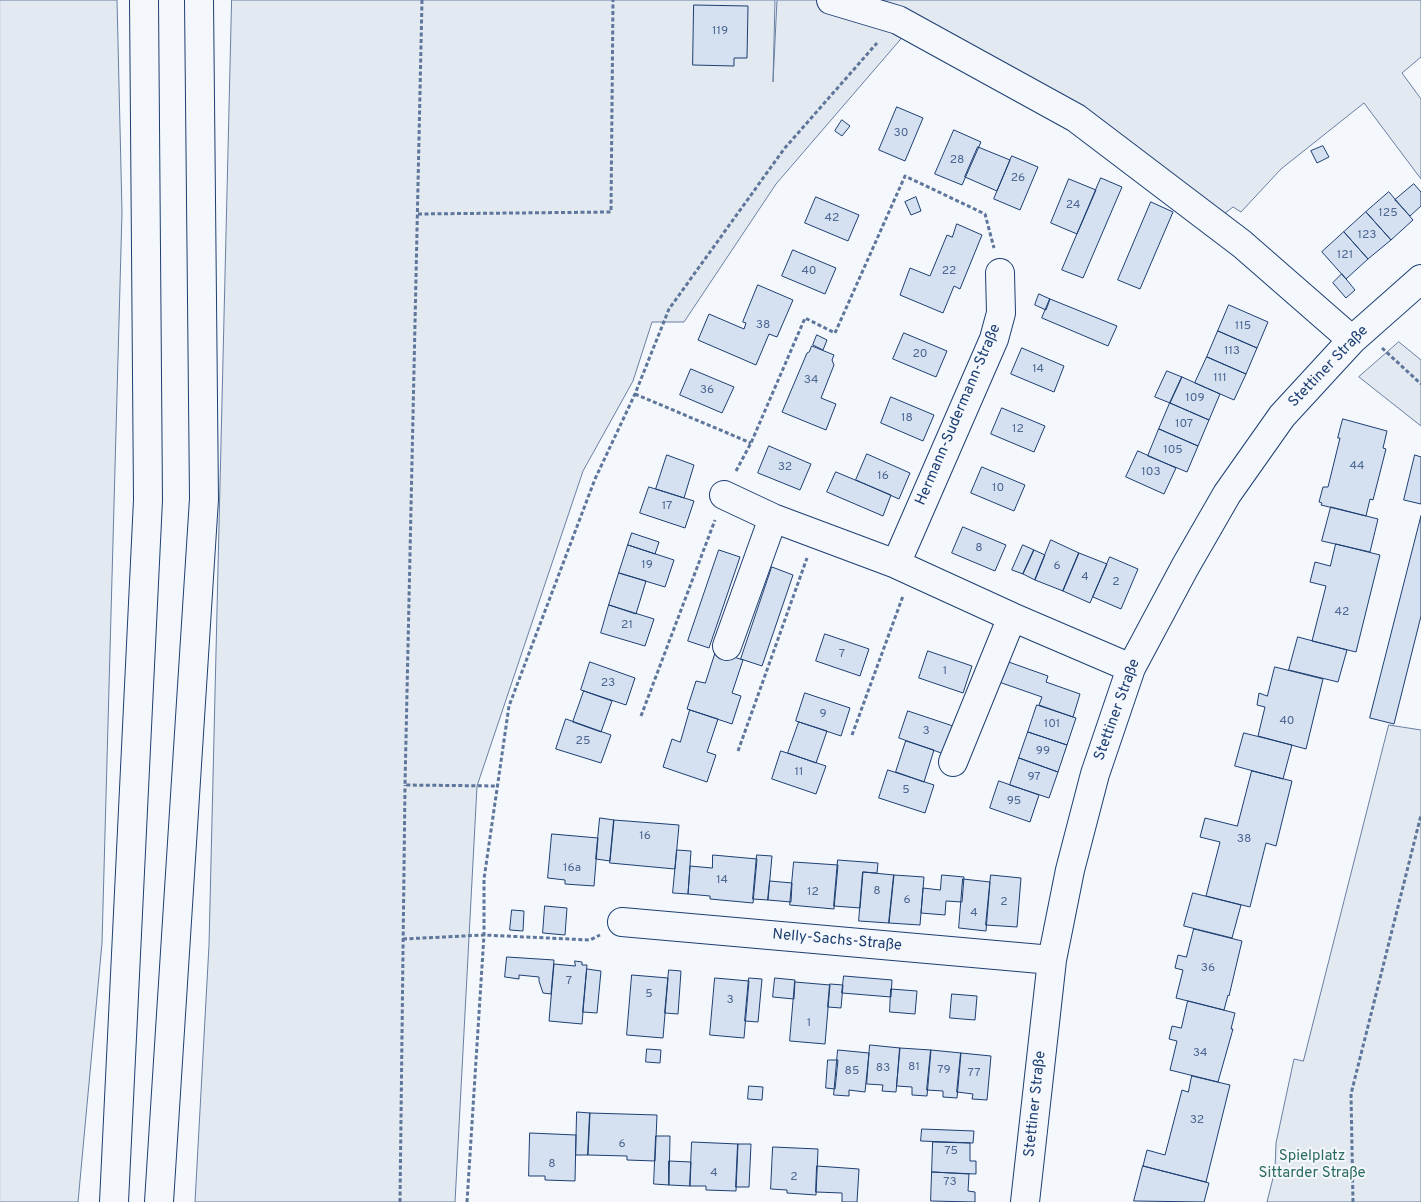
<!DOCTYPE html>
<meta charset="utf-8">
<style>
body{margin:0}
canvas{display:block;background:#f4f7fb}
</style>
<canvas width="1421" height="1202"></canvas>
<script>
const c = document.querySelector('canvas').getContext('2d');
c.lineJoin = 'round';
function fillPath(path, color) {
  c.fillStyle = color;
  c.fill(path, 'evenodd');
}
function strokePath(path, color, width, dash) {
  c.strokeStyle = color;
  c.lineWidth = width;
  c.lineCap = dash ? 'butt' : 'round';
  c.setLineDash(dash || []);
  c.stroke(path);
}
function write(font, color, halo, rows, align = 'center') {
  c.font = font + ' Overpass,sans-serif';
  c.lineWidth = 4;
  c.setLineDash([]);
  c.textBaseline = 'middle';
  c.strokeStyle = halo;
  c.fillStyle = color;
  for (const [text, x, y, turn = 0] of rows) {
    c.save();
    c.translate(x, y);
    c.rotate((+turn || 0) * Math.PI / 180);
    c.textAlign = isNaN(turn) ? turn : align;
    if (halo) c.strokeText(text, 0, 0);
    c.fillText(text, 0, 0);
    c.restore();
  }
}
const green = new Path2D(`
 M 0,0 L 117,0 L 122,212 L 102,943 L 78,1202 L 0,1202 Z
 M 232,0 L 775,0 L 773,82 L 777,0 L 1421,0 L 1421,57 L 1402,73 L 1421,99 L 1421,179 L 1364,103 L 1281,169 L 1241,212 L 1233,207 L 1224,214 L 918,19 L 776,184 L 684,322 L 652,322 L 633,381 L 583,471 L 477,786 L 455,1202 L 195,1202 L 209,945 Z
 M 1399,342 L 1421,360 L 1421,426 L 1359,377 Z
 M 1389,725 L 1421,730 L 1421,1202 L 1267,1202 L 1275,1170 L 1276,1143 L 1294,1059 L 1303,1061 Z`);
fillPath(green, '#e3e9f0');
strokePath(green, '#687fa3', 1);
const building = new Path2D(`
 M 694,5 L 748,6 L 747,58 L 734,58 L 734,66 L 693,65 Z
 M 897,107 L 923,118 L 905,161 L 879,150 Z
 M 842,120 L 850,126 L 842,136 L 835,131 Z
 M 954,130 L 981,142 L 962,185 L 935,174 Z
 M 1323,146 L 1329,157 L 1317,163 L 1311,151 Z
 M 978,147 L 1010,160 L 997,191 L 965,177 Z
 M 1012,156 L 1038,167 L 1020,210 L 994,199 Z
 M 1101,178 L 1122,187 L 1083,278 L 1062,270 Z
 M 1069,179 L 1096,190 L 1077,234 L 1051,223 Z
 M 1414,184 L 1421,192 L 1421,206 L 1410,216 L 1395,200 Z
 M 1389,192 L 1413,220 L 1391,240 L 1366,212 Z
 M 816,197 L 859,215 L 848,241 L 805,223 Z
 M 916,197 L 921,211 L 911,215 L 905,202 Z
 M 1151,202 L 1173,212 L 1140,289 L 1118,280 Z
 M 1366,212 L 1391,240 L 1368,259 L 1344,232 Z
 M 957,224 L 982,235 L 960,289 L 954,286 L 943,313 L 900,295 L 910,268 L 930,276 L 947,235 L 952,237 Z
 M 1344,232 L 1368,259 L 1346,279 L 1322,252 Z
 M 793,250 L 836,268 L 825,294 L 782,276 Z
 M 1342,274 L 1355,290 L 1346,298 L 1333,283 Z
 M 758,285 L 793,300 L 777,337 L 769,334 L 756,365 L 698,340 L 709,314 L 744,329 L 746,323 L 743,322 Z
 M 1039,294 L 1050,299 L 1046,310 L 1035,305 Z
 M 1050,299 L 1117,326 L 1108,346 L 1042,318 Z
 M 1229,305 L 1268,322 L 1257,348 L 1218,331 Z
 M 1218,331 L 1257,348 L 1246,374 L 1207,357 Z
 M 904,333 L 947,351 L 936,377 L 893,359 Z
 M 817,335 L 827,340 L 823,350 L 813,345 Z
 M 812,346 L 834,355 L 832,360 L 834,365 L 821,398 L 836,404 L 826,430 L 782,412 L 807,353 L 809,352 Z
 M 1022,348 L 1064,366 L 1054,392 L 1011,374 Z
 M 1207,357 L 1246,374 L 1234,400 L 1195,383 Z
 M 691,369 L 734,387 L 722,413 L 680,395 Z
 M 1167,371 L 1182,377 L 1170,403 L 1155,397 Z
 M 1182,377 L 1220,394 L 1209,420 L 1170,403 Z
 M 891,397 L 934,415 L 923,441 L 881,423 Z
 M 1170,403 L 1209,420 L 1198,446 L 1159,429 Z
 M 1002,408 L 1045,426 L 1034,452 L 991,434 Z
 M 1343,419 L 1387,431 L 1383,448 L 1386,449 L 1373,500 L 1370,499 L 1366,516 L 1321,505 L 1322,503 L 1319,502 L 1323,487 L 1328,487 L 1340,438 L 1338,438 Z
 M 1159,429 L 1198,446 L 1187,472 L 1148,456 Z
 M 769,446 L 811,464 L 800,490 L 758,473 Z
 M 1138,451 L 1176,468 L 1164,494 L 1126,477 Z
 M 867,454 L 910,473 L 899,499 L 856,480 Z
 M 667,455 L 694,465 L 684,498 L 656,489 Z
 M 1415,455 L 1421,457 L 1421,504 L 1404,500 Z
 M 982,467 L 1025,485 L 1014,511 L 971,493 Z
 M 836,472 L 891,495 L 883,516 L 827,492 Z
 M 649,487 L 694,501 L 685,528 L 640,513 Z
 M 1331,507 L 1378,519 L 1370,552 L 1322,541 Z
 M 1421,516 L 1421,616 L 1394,724 L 1370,718 Z
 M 963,527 L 1006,545 L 995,571 L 952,553 Z
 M 632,533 L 659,542 L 655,554 L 628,545 Z
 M 1051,540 L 1079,553 L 1063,591 L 1035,580 Z
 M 1336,544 L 1380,555 L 1356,652 L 1312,641 L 1326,586 L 1310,582 L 1315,562 L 1330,566 Z
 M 628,545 L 674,560 L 665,587 L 619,573 Z
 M 1023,545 L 1034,550 L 1023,574 L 1012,570 Z
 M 719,550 L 740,557 L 709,648 L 688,641 Z
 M 1034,550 L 1045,555 L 1035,580 L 1023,574 Z
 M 1079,553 L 1107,564 L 1090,603 L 1063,591 Z
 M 1110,557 L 1138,569 L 1121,609 L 1093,597 Z
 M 772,567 L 793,575 L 762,666 L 741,659 Z
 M 619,573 L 646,581 L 636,614 L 609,605 Z
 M 609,605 L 654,619 L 645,646 L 601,633 Z
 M 825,634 L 869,649 L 860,676 L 816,661 Z
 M 1298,637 L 1347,650 L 1338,682 L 1289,670 Z
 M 716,651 L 743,660 L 732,693 L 741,696 L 732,724 L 687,709 L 696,681 L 705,683 Z
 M 928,651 L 972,666 L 963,693 L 919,678 Z
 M 1003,660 L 1048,676 L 1046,682 L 1080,694 L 1073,717 L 1039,705 L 1042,697 L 996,681 Z
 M 590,662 L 635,678 L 626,705 L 581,690 Z
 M 1275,667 L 1323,679 L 1306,749 L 1258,736 L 1265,707 L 1257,705 L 1259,693 L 1267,696 Z
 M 584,691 L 612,701 L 601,732 L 573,722 Z
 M 805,693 L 850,708 L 841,736 L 796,721 Z
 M 1037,705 L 1076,718 L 1067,745 L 1028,732 Z
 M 690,710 L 718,719 L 707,752 L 716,755 L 707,782 L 663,767 L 672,739 L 680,742 Z
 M 908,711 L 953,726 L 944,754 L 899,738 Z
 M 566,719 L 611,735 L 601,763 L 556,749 Z
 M 799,722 L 827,731 L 816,763 L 788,753 Z
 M 1028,732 L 1067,745 L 1058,772 L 1019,758 Z
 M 1244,733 L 1292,745 L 1283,779 L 1235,766 Z
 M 906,741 L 934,750 L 924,782 L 896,772 Z
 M 781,751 L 826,766 L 816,794 L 772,779 Z
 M 1019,758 L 1058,772 L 1049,798 L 1010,785 Z
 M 888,770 L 934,785 L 925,813 L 879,798 Z
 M 1252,771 L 1292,781 L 1276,846 L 1266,843 L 1250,907 L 1206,896 L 1220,842 L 1200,837 L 1205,818 L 1237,826 Z
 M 999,781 L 1039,795 L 1030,822 L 990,808 Z
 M 600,818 L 614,820 L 610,861 L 596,859 Z
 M 614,820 L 679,825 L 675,869 L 610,863 Z
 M 552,834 L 598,838 L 594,886 L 565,884 L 565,880 L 548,878 Z
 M 677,850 L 691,851 L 688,894 L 673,893 Z
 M 713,855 L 757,859 L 753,903 L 710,899 L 710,896 L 688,894 L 690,866 L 712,868 Z
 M 757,855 L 772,856 L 768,900 L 753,899 Z
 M 838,860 L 878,863 L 877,873 L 863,872 L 860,908 L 834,906 Z
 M 794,862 L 838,865 L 834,909 L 790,905 Z
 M 863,872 L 894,875 L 889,923 L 859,921 Z
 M 894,875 L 924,877 L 920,925 L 889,923 Z
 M 942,875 L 964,877 L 962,902 L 946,901 L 945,915 L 921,913 L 923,888 L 940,890 Z
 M 991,875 L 1021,878 L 1017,927 L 986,925 Z
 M 963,879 L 990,882 L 986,931 L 959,928 Z
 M 770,881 L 792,883 L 791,902 L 768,900 Z
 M 1193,893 L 1241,905 L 1232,938 L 1184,926 Z
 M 545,906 L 567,908 L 565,935 L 543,933 Z
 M 512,910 L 524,911 L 523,931 L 510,930 Z
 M 1194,929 L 1242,941 L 1229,996 L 1228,995 L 1224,1010 L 1176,998 L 1183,970 L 1175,968 L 1178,955 L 1186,957 Z
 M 507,957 L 554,960 L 551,994 L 543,993 L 539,981 L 539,977 L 519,975 L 519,979 L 505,977 Z
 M 575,961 L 582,962 L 582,965 L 587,965 L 582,1024 L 549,1021 L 554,964 L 575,966 Z
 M 587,969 L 601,971 L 597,1013 L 583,1012 Z
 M 669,970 L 681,971 L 678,1014 L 665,1013 Z
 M 632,975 L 668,978 L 663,1038 L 627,1035 Z
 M 844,976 L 892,980 L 891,997 L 842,993 Z
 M 715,978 L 749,981 L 744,1038 L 710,1035 Z
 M 749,978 L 762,979 L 758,1022 L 745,1021 Z
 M 775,978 L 795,980 L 794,999 L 773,997 Z
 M 795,982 L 830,985 L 825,1044 L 790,1041 Z
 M 830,984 L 843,985 L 841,1008 L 828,1007 Z
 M 891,989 L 917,991 L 915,1014 L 890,1012 Z
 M 952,994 L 977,996 L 975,1020 L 950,1018 Z
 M 1188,1001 L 1235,1013 L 1231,1029 L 1233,1029 L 1218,1082 L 1170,1070 L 1177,1041 L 1169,1039 L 1172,1026 L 1181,1028 Z
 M 870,1045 L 900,1048 L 896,1092 L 882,1091 L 883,1085 L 867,1084 Z
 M 900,1048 L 931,1050 L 927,1096 L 912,1095 L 912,1087 L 897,1086 Z
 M 647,1049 L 661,1050 L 660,1063 L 646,1062 Z
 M 838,1050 L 869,1053 L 865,1092 L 849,1090 L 849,1096 L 834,1095 Z
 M 931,1050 L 961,1053 L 957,1098 L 943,1097 L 943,1091 L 927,1090 Z
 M 961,1053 L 991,1056 L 987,1100 L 972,1099 L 973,1094 L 957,1092 Z
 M 828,1060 L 838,1060 L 835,1089 L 826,1088 Z
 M 1192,1076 L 1230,1085 L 1206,1182 L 1143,1166 L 1147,1150 L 1165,1155 L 1182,1090 L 1188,1092 Z
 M 749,1086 L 763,1087 L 762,1100 L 748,1099 Z
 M 577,1112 L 590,1113 L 588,1155 L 576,1155 Z
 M 590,1113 L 657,1115 L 655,1161 L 627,1160 L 627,1156 L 588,1155 Z
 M 922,1129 L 974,1131 L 973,1143 L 921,1141 Z
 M 530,1133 L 576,1135 L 575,1181 L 545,1180 L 545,1176 L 529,1176 Z
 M 656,1136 L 670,1136 L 669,1185 L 654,1184 Z
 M 692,1142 L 738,1144 L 736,1191 L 706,1190 L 706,1186 L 690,1186 Z
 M 933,1142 L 970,1143 L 970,1161 L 976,1161 L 976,1174 L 932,1172 Z
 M 738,1144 L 751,1144 L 749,1187 L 736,1187 Z
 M 773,1147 L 818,1149 L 816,1195 L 787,1193 L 787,1190 L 771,1189 Z
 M 669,1161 L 691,1162 L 690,1186 L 669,1185 Z
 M 817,1166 L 859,1169 L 857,1202 L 842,1202 L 842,1193 L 816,1192 Z
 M 1143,1166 L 1209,1183 L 1204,1202 L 1134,1201 Z
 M 932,1172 L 969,1174 L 968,1191 L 975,1192 L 975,1202 L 931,1201 Z`);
fillPath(building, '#d5e0f0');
strokePath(building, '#1d3f73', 1);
const minor = new Path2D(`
 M 831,0 L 898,20 L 1076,118 L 1242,244 L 1352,340
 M 724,495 L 773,518 L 896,564 L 1012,617 L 1131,668
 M 896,564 L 994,339 L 1001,313 L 1000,273
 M 727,646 L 773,518
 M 953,762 L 1012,617
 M 622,922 L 1052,960
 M 1025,1202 L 1052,960 L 1070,870 L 1095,774 L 1131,668 L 1185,567 L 1227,494 L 1282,416 L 1352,340 L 1421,279`);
const highway = new Path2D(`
 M 114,1202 L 148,500 L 144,0
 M 159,1202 L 204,499 L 199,0`);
strokePath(minor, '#1d3f73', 30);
strokePath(highway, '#1d3f73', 30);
strokePath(new Path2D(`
 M 422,0 L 405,785 L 497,786
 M 418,214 L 611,212 L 613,0
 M 1382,348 L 1421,384
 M 635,394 L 751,443
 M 736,471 L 751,443 L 805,318 L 835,333 L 905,176 L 985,214 L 994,248
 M 641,716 L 715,520
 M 852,735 L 903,596
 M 738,751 L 807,558
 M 403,939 L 484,935 L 590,940 L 600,935
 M 400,1202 L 405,785
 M 467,1202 L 484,935 L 484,879 L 509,706 L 595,479 L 635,394 L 669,309 L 784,149 L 877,43
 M 1353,1202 L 1351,1094 L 1421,815`), '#5e769c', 3, [4, 2.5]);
strokePath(minor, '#f4f7fb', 28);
strokePath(highway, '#f4f7fb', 28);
write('12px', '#4b6792', null, [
 ["119",720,32],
 ["30",901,134],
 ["28",957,161],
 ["26",1018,179],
 ["24",1073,206],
 ["125",1388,214],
 ["42",832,219],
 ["123",1367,236],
 ["121",1345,256],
 ["40",809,272],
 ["22",949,272],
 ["38",763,326],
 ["115",1243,327],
 ["113",1232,352],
 ["20",920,355],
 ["14",1038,370],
 ["111",1220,379],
 ["34",811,381],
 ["36",707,391],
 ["109",1195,399],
 ["18",907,419],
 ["107",1184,425],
 ["12",1018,430],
 ["105",1173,451],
 ["44",1357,467],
 ["32",785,468],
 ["103",1151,473],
 ["16",883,477],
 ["10",998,489],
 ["17",667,507],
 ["8",979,549],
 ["19",647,566],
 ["6",1057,567],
 ["4",1085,578],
 ["2",1116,583],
 ["42",1342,613],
 ["21",627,626],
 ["7",842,655],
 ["1",945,672],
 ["23",608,684],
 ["9",823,715],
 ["40",1287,722],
 ["101",1052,725],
 ["3",926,732],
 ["25",583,742],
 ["99",1043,752],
 ["11",799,773],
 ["97",1034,778],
 ["5",906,791],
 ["95",1014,802],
 ["16",645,837],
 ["38",1244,840],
 ["16a",572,869],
 ["14",722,881],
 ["8",877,892],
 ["12",813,893],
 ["6",907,901],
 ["2",1004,903],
 ["4",974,914],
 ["36",1208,969],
 ["7",569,982],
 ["5",649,995],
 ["3",730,1001],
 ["1",809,1024],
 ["34",1200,1054],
 ["81",914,1068],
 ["83",883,1069],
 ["79",944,1071],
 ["85",852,1072],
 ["77",974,1074],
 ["32",1197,1121],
 ["6",622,1145],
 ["75",951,1152],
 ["8",552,1165],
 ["4",714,1174],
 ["2",794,1178],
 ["73",950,1183]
]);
write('15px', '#1d3f73', '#f4f7fb', [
 ["Stettiner Straße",1329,367,-46],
 ["Hermann-Sudermann-Straße",959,415,-67],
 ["Stettiner Straße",1118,710,-70],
 ["Nelly-Sachs-Straße",837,941,5],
 ["Stettiner Straße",1036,1104,-84]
]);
write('15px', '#2c6c60', '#f4f7fb', [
 ["Spielplatz",1312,1157],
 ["Sittarder Straße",1312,1174]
]);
</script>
